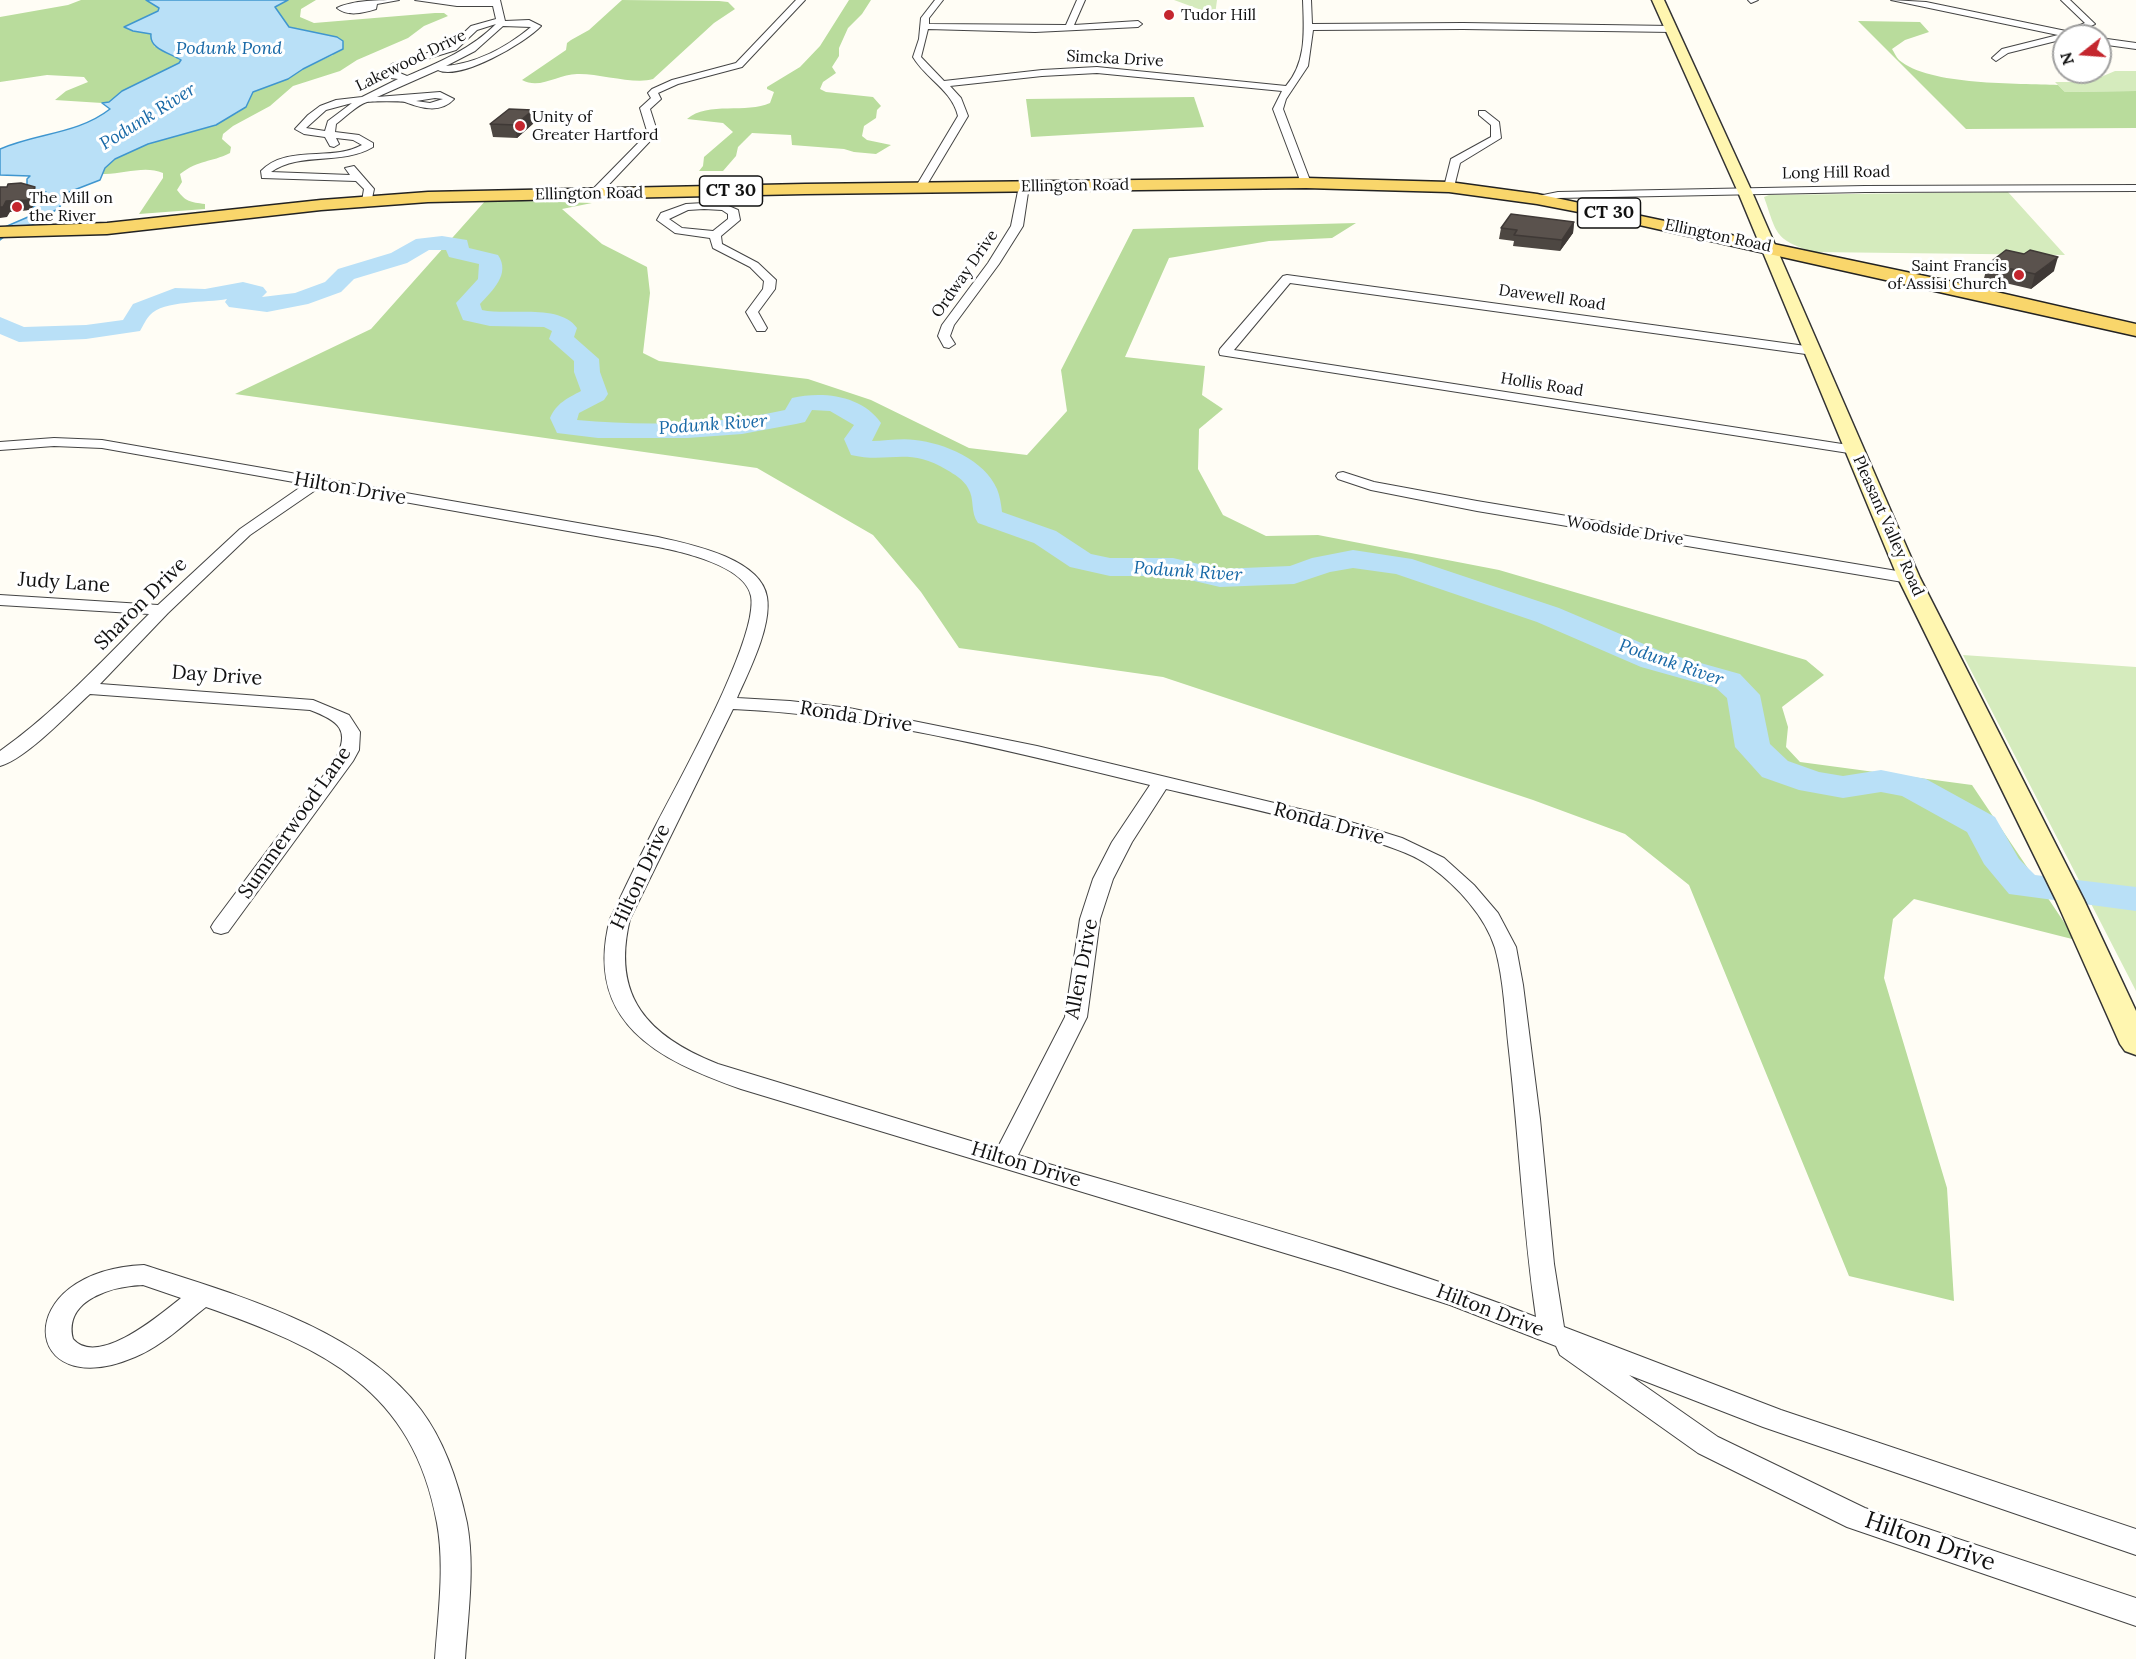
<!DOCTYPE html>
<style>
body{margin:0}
#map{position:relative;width:2136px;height:1659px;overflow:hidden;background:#fffdf5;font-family:Lora,serif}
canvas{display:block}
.north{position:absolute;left:2052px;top:24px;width:60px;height:60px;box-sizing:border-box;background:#fff;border:2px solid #a0a0a0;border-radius:50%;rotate:253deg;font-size:16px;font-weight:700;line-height:24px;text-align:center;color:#111}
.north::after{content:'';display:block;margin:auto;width:21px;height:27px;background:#c4262e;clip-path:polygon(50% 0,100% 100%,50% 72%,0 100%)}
</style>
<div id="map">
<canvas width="2136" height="1659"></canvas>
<div class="north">N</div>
</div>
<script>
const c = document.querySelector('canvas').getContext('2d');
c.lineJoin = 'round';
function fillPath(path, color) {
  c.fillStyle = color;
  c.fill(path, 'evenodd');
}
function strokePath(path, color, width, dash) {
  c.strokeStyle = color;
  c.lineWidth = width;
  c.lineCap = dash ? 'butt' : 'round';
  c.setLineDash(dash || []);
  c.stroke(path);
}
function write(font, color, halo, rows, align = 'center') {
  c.font = font + ' Lora,serif';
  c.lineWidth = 6;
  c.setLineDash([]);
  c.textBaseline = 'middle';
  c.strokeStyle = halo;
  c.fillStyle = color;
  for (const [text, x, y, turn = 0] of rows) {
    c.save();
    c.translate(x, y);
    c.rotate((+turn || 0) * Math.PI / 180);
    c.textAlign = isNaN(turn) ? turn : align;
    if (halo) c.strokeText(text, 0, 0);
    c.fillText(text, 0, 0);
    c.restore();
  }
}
fillPath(new Path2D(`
 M 1174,0 L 1217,0 L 1215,15 Z
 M 2115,71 L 2136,71 L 2136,91 L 2065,92 L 2055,82 L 2089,82 Z
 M 2008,192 L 2065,255 L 1813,252 C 1774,239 1777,234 1764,197 L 1769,195 Z
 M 1963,655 L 2136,667 L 2136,991 Z`), '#d5ebbd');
fillPath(new Path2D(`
 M 81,0 L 146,0 L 159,8 L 157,12 L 125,27 L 133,31 L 152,34 L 154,46 L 181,60 L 179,64 L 122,91 L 109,102 L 102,103 L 55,100 L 66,91 L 88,82 L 84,77 L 47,75 L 0,82 L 0,17 L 68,5 Z
 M 288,0 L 316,0 L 301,9 L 300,17 L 314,23 L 435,13 L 444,13 L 448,16 L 424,26 L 408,38 L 357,60 L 340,71 L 293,86 L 270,106 L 233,126 L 223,134 L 222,139 L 231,147 L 230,153 C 210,163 200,159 180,174 L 182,182 L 177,190 C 186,202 190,202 205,204 L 205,209 L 139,214 L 163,178 L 163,173 C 143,165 123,175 102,174 C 114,141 214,134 244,108 C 250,103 250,97 253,92 L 288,79 L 302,69 L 333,55 L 337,37 L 289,27 L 275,7 Z
 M 622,0 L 719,1 L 728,2 L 735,9 L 714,23 L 653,79 C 634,85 599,73 577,74 C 558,74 540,90 522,80 L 566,50 L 567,43 L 571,40 L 589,30 Z
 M 849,0 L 871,0 L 862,14 L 848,28 L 839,48 L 839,56 L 832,67 L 836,73 L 823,82 L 820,89 L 826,92 L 873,97 L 881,106 L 877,110 L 876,118 L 864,126 L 862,136 L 867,140 L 891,145 L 876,154 L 854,152 L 844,149 L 792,145 L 791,135 L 752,133 L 738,147 L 736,156 L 723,171 L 699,171 L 703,166 L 704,157 L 733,132 L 723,123 L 687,119 C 708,101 747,114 770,103 L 774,92 L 767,89 L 767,87 L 800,67 L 820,46 Z
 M 1858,21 L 1920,22 L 1929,32 L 1905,40 L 1892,49 C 1894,52 1896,57 1899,60 C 1929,86 2019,83 2058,85 L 2065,92 L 2136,91 L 2136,128 L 1966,129 Z
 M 1194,97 L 1204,127 L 1031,137 L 1026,99 Z
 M 486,200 L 592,203 L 562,209 L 602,244 L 647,267 L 650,293 L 643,353 L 659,361 L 808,379 L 871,400 L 969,448 L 1027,455 L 1067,411 L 1061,370 L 1133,229 L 1356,223 L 1332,238 L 1269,241 L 1169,258 L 1125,357 L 1205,366 L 1202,395 L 1223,409 L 1199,429 L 1198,469 L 1223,515 L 1266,536 L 1318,535 L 1499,570 L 1806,660 L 1824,675 L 1782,707 L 1788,727 L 1786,747 L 1800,762 L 1972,785 L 2076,940 L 1914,899 L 1893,919 L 1884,978 L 1947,1188 L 1954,1301 L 1849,1276 L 1689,885 L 1625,834 L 1533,800 L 1163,677 L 959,648 L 921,592 L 873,535 L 757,468 L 235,394 L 371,329 Z`), '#b9dc9c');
const water = new Path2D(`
 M 146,0 L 288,0 L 275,7 L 289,27 L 337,37 L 343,41 L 343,49 L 303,69 L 288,79 L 253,92 L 246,107 L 216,125 L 148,144 L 115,159 L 105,168 L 100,180 L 69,192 L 59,208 L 32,225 L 17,227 L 0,240 L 0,229 L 28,217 L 39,197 L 46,192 L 35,191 L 27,186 L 27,179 L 30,176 L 0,175 L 0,149 C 37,133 78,134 110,109 L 102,103 L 109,102 L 122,91 L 179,63 L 181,60 C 170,53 149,49 151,34 L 133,31 L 124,27 L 158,11 L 159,8 Z`);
fillPath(water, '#b9e0f7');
strokePath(water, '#3f96cf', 1.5);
fillPath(new Path2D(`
 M 442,236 L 467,240 L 469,248 L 498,255 C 511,274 492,291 480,304 L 482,310 C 508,316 560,303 577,328 L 574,337 L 599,359 L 600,372 L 608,394 L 604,400 L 579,413 L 577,420 C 645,426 719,425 785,410 L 792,398 C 822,391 862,395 881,423 L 872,441 C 886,441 901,438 915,440 C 944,443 985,460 997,489 C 1000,496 1001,504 1002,512 L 1056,531 L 1091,554 L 1110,558 L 1173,558 L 1220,569 L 1290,566 L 1312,558 L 1353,550 L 1412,559 L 1559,608 L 1665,653 L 1740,674 L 1760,695 L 1770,744 L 1788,761 L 1819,772 L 1843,776 L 1881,770 L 1926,779 L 1995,817 L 2019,859 L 2035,875 L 2136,887 L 2136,911 L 2009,894 L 1984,864 L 1967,832 L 1902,796 L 1881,792 L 1843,798 L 1799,790 L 1762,777 L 1735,747 L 1727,698 L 1716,688 L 1641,667 L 1537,622 L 1396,574 L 1353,568 L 1330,572 L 1294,584 L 1220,587 L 1173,576 L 1110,576 L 1070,567 L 1034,543 L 978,523 C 970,512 975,499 968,488 C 964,480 954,474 947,470 C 908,446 889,464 851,455 L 844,439 L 854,425 L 830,411 L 812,410 L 805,422 L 796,424 L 742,434 L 687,438 L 598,438 L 557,433 L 550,418 C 557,403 566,399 581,391 L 574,372 L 574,361 L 549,339 L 552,331 L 544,327 L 490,326 L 463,320 L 456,303 L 478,279 L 479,264 L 449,257 L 446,250 L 429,250 L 407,263 L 354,279 L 341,292 L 308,304 L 267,312 L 229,307 L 225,302 L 227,299 C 207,303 163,300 150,315 C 146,319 143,326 140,331 L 86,339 L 19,342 L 0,334 L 0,317 L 24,327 L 86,325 L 123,320 L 133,304 L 175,288 L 205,289 L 243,282 L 263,287 L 267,292 L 262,297 L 295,293 L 325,282 L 338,269 L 391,253 L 416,239 Z`), '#b9e0f7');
const minor = new Path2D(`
 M 399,0 L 377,4 L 376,9 C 363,13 348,17 337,8 C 353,0 380,0 399,0 Z
 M 415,0 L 500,0 L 505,21 L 529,20 L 541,26 C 525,43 460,81 438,70 L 377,97 L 440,92 L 454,99 C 440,114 421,108 405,102 C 401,101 373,101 367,102 C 357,105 344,118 336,124 L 335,132 L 359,135 L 373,143 L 373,147 C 341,166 301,151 271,172 L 350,175 L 345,168 L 354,166 L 374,189 L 371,203 L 363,203 L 362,201 L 364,189 L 356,181 L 262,178 L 261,171 C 287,144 331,162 362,145 L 353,140 L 336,138 L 339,144 L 334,147 L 330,146 L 325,137 L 304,134 L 295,129 L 308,115 L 320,106 L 336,100 L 362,97 L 398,79 L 391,78 L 385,71 L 392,64 L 450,46 L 471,26 L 496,19 L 493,6 L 457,6 ZM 496,24 C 471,49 440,62 407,76 L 395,71 L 398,68 L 456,50 L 477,30 ZM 503,26 L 531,27 C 507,47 477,63 446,66 L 475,51 ZM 435,98 L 443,99 L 430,103 L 416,101 ZM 352,103 L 328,121 L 325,131 L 306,128 L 326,110 Z
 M 796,0 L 805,0 L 742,67 L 678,84 L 658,93 L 661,99 L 650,109 L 657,131 L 654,137 L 598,196 L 590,196 L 590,192 L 645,136 L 647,131 L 640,108 L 651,98 L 648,93 L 652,89 L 672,80 L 736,63 Z
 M 935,0 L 943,0 L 929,18 L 929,24 L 1066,25 L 1077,0 L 1085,0 L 1074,25 L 1138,21 L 1142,24 L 1138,27 L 1035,32 L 928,29 L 921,57 L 944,81 L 1042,70 L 1097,67 L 1286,86 C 1307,61 1304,31 1303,0 L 1311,0 L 1312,24 L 1463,23 L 1672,26 L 1676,29 L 1672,32 L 1463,29 L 1313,30 L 1308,66 L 1286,99 L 1283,109 L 1311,183 L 1306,186 L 1301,183 L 1273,109 L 1282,91 L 1097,73 L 1042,76 L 950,86 L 961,98 L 968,116 L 925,188 L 920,191 L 915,188 L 958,116 C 952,90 926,79 913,57 L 919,39 L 921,18 Z
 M 1748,0 L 1758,0 L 1751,3 Z
 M 1891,0 L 1926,2 L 2066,31 L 2085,23 L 2061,0 L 2070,0 L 2095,24 L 2076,33 L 2081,36 L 2064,36 L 2060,40 L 2008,53 L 1996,61 L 1992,58 L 2002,49 L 2058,35 Z
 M 2100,38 L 2136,43 L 2136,49 L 2100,44 Z
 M 1479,111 L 1485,111 L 1499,122 L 1501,138 L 1460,163 L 1454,187 L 1453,189 L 1445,189 L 1444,187 L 1451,159 L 1491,137 L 1491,125 L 1479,115 Z
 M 1024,183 L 1029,186 L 1023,226 L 999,264 L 954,325 L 950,336 L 955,344 L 949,348 L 944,347 L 938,336 L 942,325 L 988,263 L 1011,226 L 1019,186 Z
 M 2136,185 L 2136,191 L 1865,192 L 1558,198 L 1537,202 L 1532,199 L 1533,197 L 1558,192 L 1865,186 Z
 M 704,203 L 724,204 L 738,210 L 740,220 L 721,236 L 722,244 L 758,263 L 776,280 L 775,289 L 758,312 L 767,328 L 765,331 L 757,331 L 746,312 L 763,289 L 764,281 L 750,267 L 713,248 L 710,238 L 675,233 L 657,220 L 661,213 L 686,204 ZM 704,209 L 722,210 L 728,214 L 728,219 L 713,231 L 682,228 L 669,219 L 688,210 Z
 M 1287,275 L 1813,347 L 1819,351 L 1813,355 L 1290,283 L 1234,350 L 1855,446 L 1862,450 L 1855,454 L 1220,355 L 1219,352 L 1220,349 L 1283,276 Z
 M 54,438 L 102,440 L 658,537 C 689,544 761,558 767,597 C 772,626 749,671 737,698 L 790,701 L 849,708 L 1037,746 L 1341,819 L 1402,838 L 1444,858 L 1474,885 L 1498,913 L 1516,947 L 1523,985 L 1540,1119 L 1554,1264 L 1564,1327 L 1781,1410 L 2136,1529 L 2136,1555 L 1763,1427 L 1629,1375 L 1718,1437 L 1865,1508 L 2136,1598 L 2136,1626 L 1847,1527 L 1698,1453 L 1560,1355 L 1556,1346 L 1450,1305 L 1341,1270 L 741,1089 C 658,1060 583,1022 610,919 C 625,888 640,856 656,825 C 678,782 759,638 751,596 C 745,566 683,552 658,547 L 320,487 L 250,535 L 168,613 L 100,684 L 313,700 L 349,715 L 360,732 L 359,750 L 353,761 L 228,932 L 221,934 L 214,932 L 211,927 L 214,922 L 335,760 C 351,730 339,721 310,710 L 90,694 C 69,713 26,759 0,766 L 0,751 C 55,712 101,662 149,614 L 0,605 L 0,595 L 158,605 L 240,529 L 305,484 L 102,448 L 54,446 L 0,450 L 0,442 ZM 733,709 C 874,715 1013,752 1150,785 L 1112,842 L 1093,879 L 1080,919 L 1065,1017 L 997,1149 L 718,1064 C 648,1036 611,997 630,919 ZM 1166,789 C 1231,804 1296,818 1360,837 C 1383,845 1411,852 1431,867 C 1457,886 1485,916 1495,948 C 1504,980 1505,1017 1509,1051 C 1519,1139 1523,1229 1536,1317 C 1367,1252 1191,1206 1018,1155 L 1087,1017 L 1100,919 L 1113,879 L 1132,842 Z
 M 1343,472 L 1374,482 L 1477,501 L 1909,573 L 1917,578 L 1909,583 L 1477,511 L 1371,490 L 1338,479 L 1336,476 L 1338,473 Z
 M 144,1265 C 237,1295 361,1329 421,1410 C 445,1442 459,1485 467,1523 C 475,1567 468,1615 465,1659 L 435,1659 C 438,1615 445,1567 437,1523 C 413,1389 323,1348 206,1307 C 183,1325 162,1346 135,1357 C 21,1406 8,1271 144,1265 ZM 143,1285 L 181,1298 C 161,1314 98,1368 73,1339 C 63,1299 114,1286 143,1285 Z`);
const secondary = new Path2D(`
 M 1652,0 L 1664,0 L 1752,192 L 1920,578 L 2084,900 L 2136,1011 L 2136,1055 L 2125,1051 L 2120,1044 L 2056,900 L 1898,578 L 1738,192 Z`);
const primary = new Path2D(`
 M 1306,178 L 1449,182 L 1537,194 L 1944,280 L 2136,324 L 2136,336 L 1599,216 L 1537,204 L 1449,192 L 1306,188 L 805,194 L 428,202 L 321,210 L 107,234 L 0,237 L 0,227 L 107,223 L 321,200 L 428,192 L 805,184 Z`);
strokePath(minor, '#444', 2);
strokePath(secondary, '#333', 3);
strokePath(primary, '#222', 3);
fillPath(minor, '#fff');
fillPath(secondary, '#fff6b0');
fillPath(primary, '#f9d66b');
fillPath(new Path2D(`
 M 535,122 L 517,138 L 493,137 L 490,124 Z
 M 1574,222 L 1573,233 L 1560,251 L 1513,246 L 1514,241 L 1499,239 L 1501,228 Z
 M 1988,264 L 2054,271 L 2031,289 L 1984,278 Z`), '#4d4742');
fillPath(new Path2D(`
 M 533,110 L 535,122 L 517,138 L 515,125 Z
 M 35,187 L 38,198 L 31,210 L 10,212 L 7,217 L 0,218 L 0,207 L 6,201 Z
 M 1574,222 L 1573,233 L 1560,251 L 1562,240 Z
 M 2058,257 L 2054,271 L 2031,289 L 2035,274 Z`), '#3f3936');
const building = new Path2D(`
 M 509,109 L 533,110 L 515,125 L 490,124 Z
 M 21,183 L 35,187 L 28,200 L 6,201 L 3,207 L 0,207 L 0,187 L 7,187 L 8,184 Z
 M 1511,214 L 1574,222 L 1562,240 L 1514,235 L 1517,230 L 1501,228 Z
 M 2006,250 L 2024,254 L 2030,250 L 2058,257 L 2035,274 L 1988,264 Z`);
fillPath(building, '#5a524d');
strokePath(building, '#3f3936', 1.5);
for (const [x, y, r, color] of [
 [1169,15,6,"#c4262e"],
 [520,126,6,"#c4262e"],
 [17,207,6,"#c4262e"],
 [2019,275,6,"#c4262e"]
]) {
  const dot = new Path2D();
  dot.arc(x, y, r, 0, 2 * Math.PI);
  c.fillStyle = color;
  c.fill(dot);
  strokePath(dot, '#fff', 2);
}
write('16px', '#111', '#fff', [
 ["Tudor Hill",1181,15],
 ["Unity of",532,117],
 ["Greater Hartford",532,135],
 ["The Mill on",29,198],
 ["the River",29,216],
 ["Saint Francis",2007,266,"right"],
 ["of Assisi Church",2007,284,"right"]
], 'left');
write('16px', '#111', '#fff', [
 ["Simcka Drive",1115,59,3],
 ["Lakewood Drive",411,61,-26],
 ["Long Hill Road",1836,173,-1],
 ["Ellington Road",1075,186,-1],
 ["Ellington Road",589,194,-1],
 ["Ellington Road",1718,236,12],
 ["Ordway Drive",965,274,-55],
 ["Davewell Road",1552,298,8],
 ["Hollis Road",1542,385,9],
 ["Pleasant Valley Road",1888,526,66],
 ["Woodside Drive",1625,531,9]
]);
write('italic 18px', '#1768a6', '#fff', [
 ["Podunk Pond",229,49],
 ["Podunk River",148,117,-32],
 ["Podunk River",713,425,-4],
 ["Podunk River",1188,572,4],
 ["Podunk River",1671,663,19]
]);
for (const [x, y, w] of [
 [731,191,63],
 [1609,213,63]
]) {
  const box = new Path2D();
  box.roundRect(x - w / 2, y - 15, w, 30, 4.5);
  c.fillStyle = '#fff';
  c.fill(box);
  strokePath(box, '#111', 1.5);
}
write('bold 18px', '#111', null, [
 ["CT 30",731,191],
 ["CT 30",1609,213]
]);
write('20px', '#111', '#fff', [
 ["Hilton Drive",350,489,10],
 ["Judy Lane",64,583,4],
 ["Sharon Drive",141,604,-45],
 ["Day Drive",217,676,4],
 ["Ronda Drive",856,717,9],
 ["Summerwood Lane",295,823,-55],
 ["Ronda Drive",1329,824,15],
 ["Hilton Drive",641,877,-65],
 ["Allen Drive",1082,969,-79],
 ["Hilton Drive",1026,1165,17],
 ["Hilton Drive",1490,1311,21]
]);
write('24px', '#111', '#fff', [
 ["Hilton Drive",1930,1542,19]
]);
</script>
